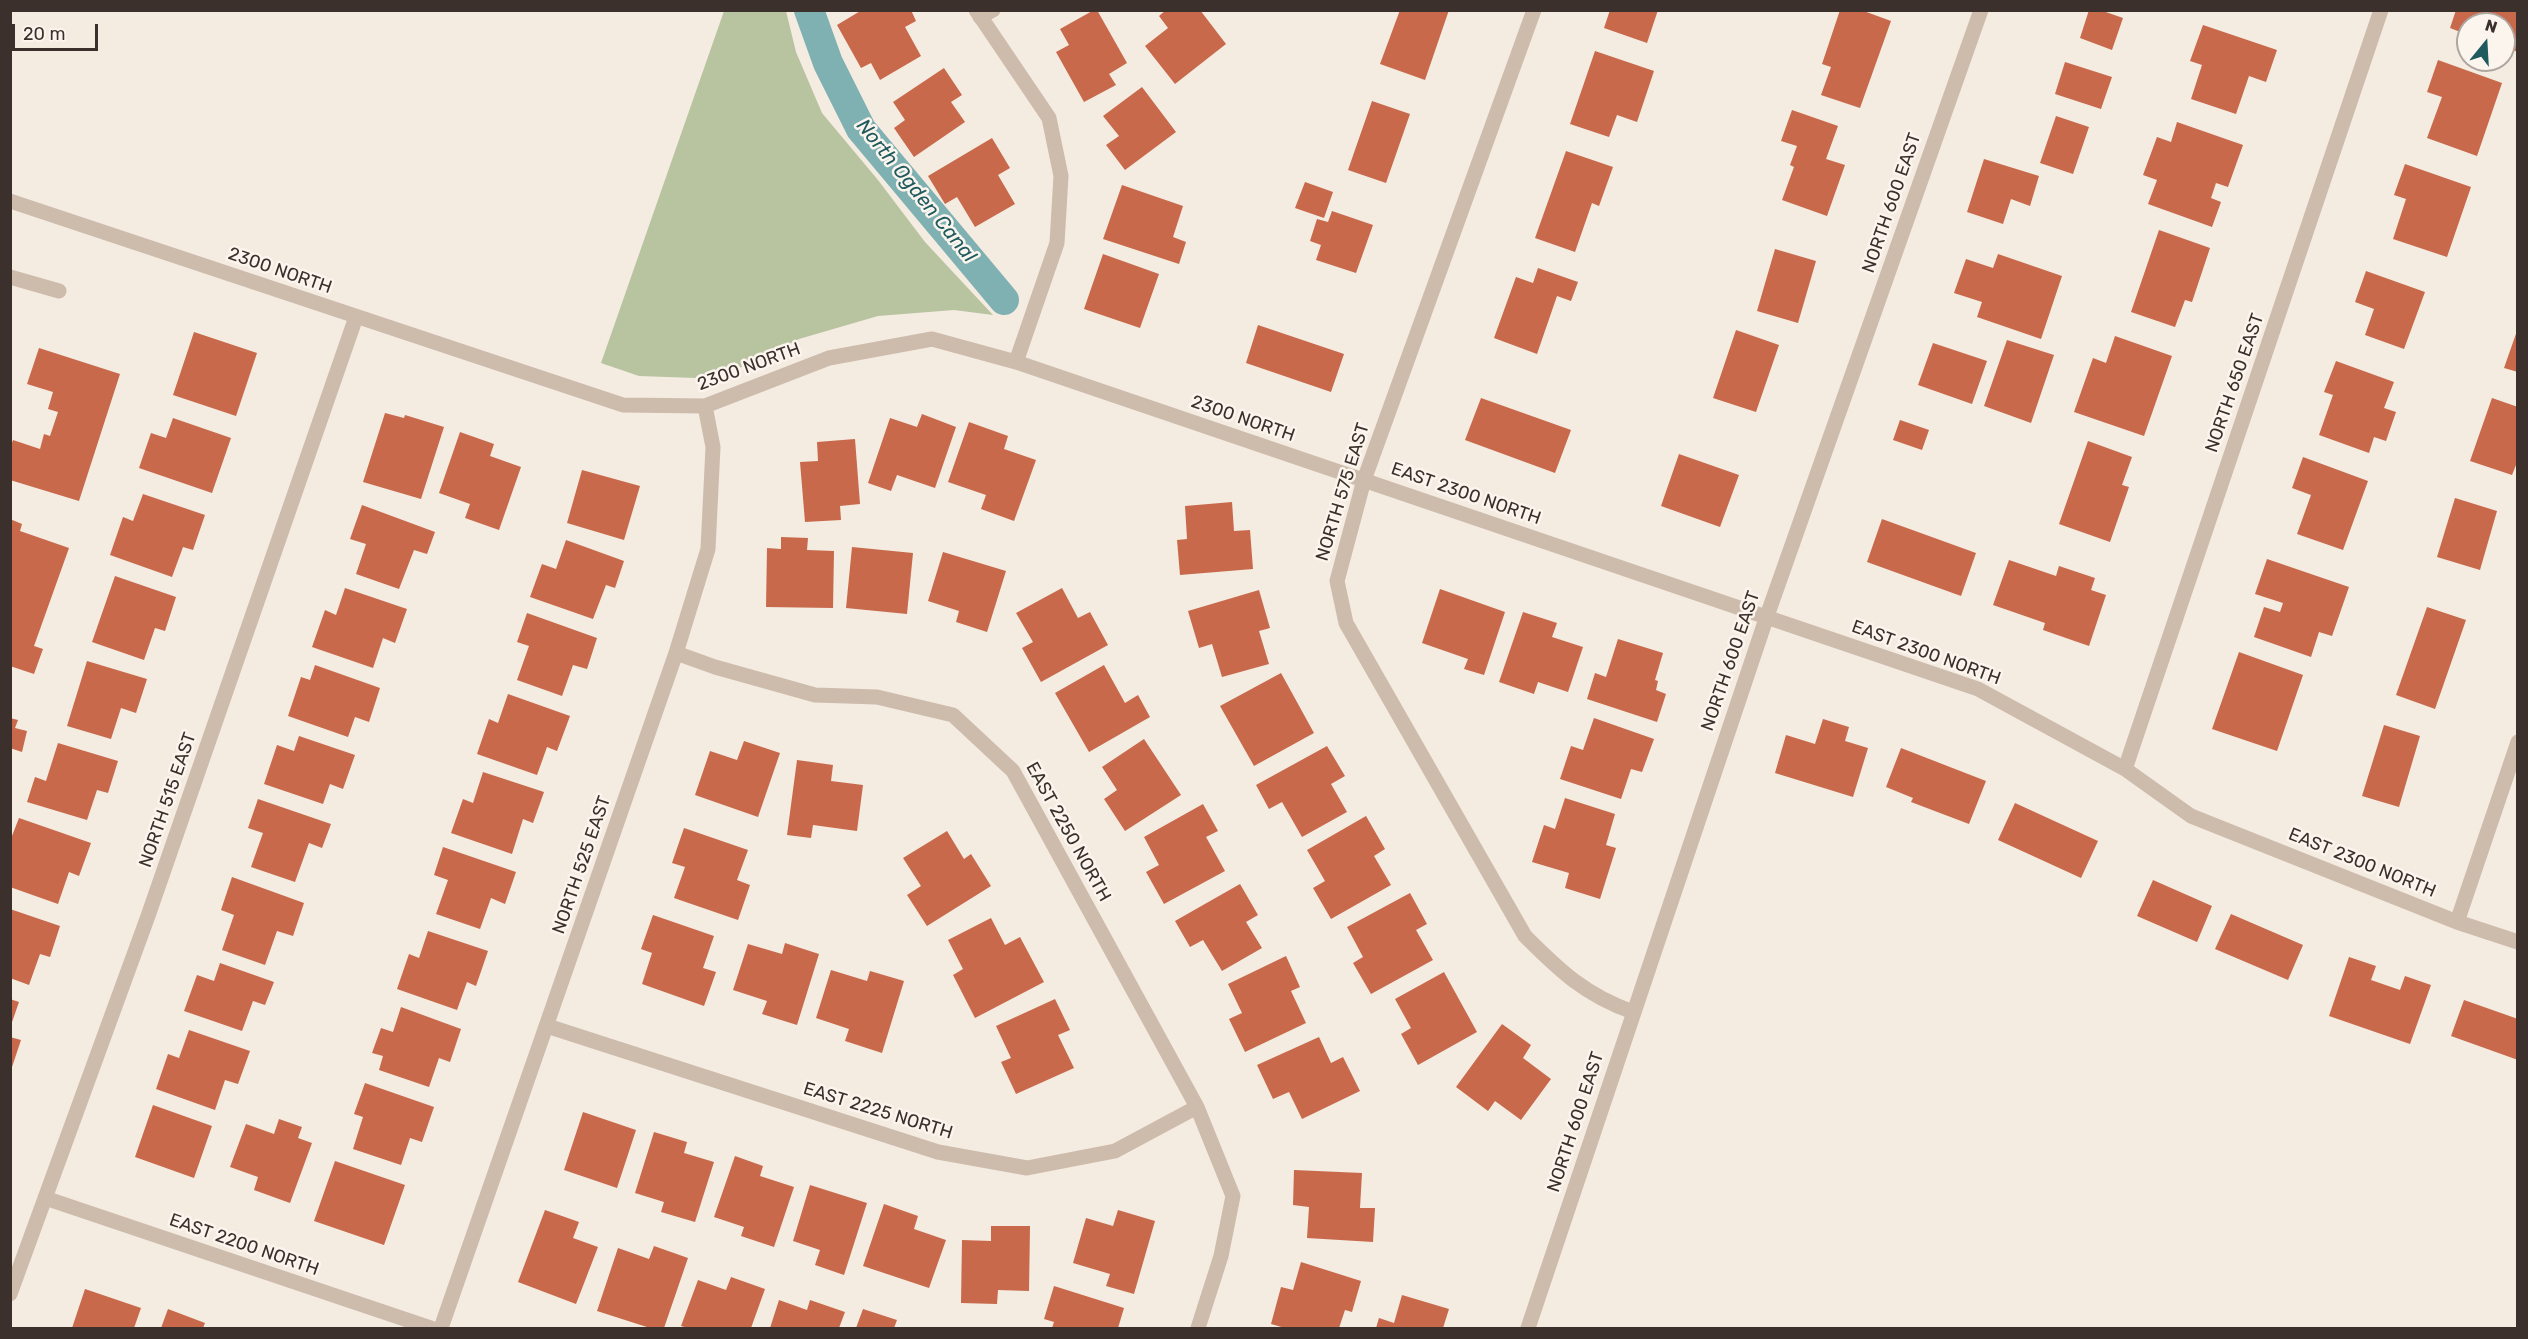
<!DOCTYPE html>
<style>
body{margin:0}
#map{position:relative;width:2528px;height:1339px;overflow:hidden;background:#f4ebe1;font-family:Rubik,sans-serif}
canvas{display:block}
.frame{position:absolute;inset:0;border:12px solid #3b302b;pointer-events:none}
.north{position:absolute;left:2456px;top:12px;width:60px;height:60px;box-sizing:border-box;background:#fbf5ee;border:2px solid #aea6a0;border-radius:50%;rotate:18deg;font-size:16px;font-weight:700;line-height:24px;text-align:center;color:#3b302b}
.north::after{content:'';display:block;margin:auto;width:21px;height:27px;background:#1f5a5e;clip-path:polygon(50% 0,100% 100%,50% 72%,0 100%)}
.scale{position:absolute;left:12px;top:24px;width:86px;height:27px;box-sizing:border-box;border:3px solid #3b302b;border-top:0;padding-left:8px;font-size:18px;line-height:21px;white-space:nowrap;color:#3b302b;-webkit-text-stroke:4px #fbf5ee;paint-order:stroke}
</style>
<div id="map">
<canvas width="2528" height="1339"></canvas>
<div class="frame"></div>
<div class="north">N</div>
<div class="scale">20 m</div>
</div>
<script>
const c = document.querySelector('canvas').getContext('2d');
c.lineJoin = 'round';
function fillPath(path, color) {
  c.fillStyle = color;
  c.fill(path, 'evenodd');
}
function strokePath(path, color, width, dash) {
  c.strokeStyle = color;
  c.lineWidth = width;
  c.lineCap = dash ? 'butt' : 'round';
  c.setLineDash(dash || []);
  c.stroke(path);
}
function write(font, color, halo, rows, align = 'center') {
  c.font = font + ' Rubik,sans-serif';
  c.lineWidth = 5;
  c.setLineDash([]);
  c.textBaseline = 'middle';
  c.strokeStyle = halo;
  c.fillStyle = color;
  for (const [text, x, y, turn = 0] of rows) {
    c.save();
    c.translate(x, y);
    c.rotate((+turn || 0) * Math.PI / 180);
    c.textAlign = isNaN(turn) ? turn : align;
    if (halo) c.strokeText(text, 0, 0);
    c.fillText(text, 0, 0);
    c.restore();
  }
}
fillPath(new Path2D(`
 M 724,11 L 786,11 L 796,52 L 822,113 L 878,180 L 925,242 L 993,315 L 954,310 L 878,316 L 799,339 L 750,365 L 696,378 L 639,376 L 601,363 Z`), '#b8c4a0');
strokePath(new Path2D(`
 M 809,10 L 828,63 L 861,129 L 1004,300`), '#7fb0b2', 30);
fillPath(new Path2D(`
 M 862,10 L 911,10 L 916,21 L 905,27 L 921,56 L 880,80 L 871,63 L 861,68 L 837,25 Z
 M 1094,10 L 1097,10 L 1127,63 L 1109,74 L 1116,85 L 1084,102 L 1056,52 L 1069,45 L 1060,29 Z
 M 1166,10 L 1200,10 L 1226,44 L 1175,84 L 1145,46 L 1168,28 L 1159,16 Z
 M 1400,10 L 1449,10 L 1425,80 L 1380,64 Z
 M 1610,10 L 1658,10 L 1647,43 L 1604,28 Z
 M 1840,10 L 1861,10 L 1891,21 L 1860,108 L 1821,95 L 1831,67 L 1822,64 Z
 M 2089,10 L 2100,10 L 2123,18 L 2112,50 L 2080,38 Z
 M 2456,10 L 2518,10 L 2518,52 L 2504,47 L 2504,24 L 2468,24 L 2468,35 L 2450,28 Z
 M 2203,25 L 2277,50 L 2266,82 L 2249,76 L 2236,114 L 2191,99 L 2202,65 L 2190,61 Z
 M 1595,51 L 1654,71 L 1637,122 L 1617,115 L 1609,137 L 1570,124 Z
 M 2438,60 L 2502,83 L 2477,156 L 2427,138 L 2442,97 L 2427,92 Z
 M 2065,62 L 2112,77 L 2101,109 L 2055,94 Z
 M 944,68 L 962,95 L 951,102 L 965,122 L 914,157 L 894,128 L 905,120 L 893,102 Z
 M 1142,87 L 1176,132 L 1125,170 L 1106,145 L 1119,136 L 1103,116 Z
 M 1372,101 L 1410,114 L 1386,183 L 1348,170 Z
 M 1792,110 L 1838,126 L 1826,159 L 1845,165 L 1827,216 L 1782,200 L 1794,167 L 1790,165 L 1797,146 L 1781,141 Z
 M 2056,116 L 2089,127 L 2073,174 L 2040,163 Z
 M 2177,122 L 2243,145 L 2228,187 L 2216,183 L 2211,198 L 2221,202 L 2212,227 L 2148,204 L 2157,180 L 2143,175 L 2157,137 L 2171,142 Z
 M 992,138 L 1010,168 L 998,175 L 1015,204 L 975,227 L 957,197 L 945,204 L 928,176 Z
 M 1566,151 L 1613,167 L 1599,206 L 1592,203 L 1575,252 L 1535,238 Z
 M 1984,159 L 2039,176 L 2030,206 L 2011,199 L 2003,224 L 1967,212 Z
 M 2405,164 L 2471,187 L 2447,257 L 2393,239 L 2406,199 L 2394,195 Z
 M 1305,182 L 1333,192 L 1324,218 L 1295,208 Z
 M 1122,185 L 1183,206 L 1173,237 L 1186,242 L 1179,264 L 1103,239 Z
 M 1332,211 L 1373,225 L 1356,273 L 1316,260 L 1321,245 L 1310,241 L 1317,219 L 1328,222 Z
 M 2159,230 L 2210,248 L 2192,302 L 2185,300 L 2175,327 L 2131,312 Z
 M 1775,249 L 1816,261 L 1798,323 L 1757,311 Z
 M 1103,254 L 1159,274 L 1140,328 L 1084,309 Z
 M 1998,254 L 2062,276 L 2041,339 L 1977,317 L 1982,302 L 1954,293 L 1966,259 L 1993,268 Z
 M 1538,268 L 1578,282 L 1571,301 L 1557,296 L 1537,354 L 1494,338 L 1516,277 L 1533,283 Z
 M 2366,271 L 2425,292 L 2404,349 L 2365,335 L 2374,309 L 2355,302 Z
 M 1258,325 L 1344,354 L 1331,392 L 1246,363 Z
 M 2518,328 L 2518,372 L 2504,368 Z
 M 1736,330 L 1779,345 L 1756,412 L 1713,398 Z
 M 194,332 L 257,353 L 236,416 L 173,395 Z
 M 2115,336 L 2172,356 L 2144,436 L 2074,412 L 2093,358 L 2106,363 Z
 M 2007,340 L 2054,355 L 2031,423 L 1984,406 Z
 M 1933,343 L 1987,361 L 1972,404 L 1918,385 Z
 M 39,348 L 120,374 L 79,501 L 10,480 L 10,448 L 13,440 L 40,449 L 44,434 L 50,436 L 58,412 L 48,409 L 53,392 L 27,384 Z
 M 2336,361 L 2394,382 L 2384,408 L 2396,412 L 2386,441 L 2374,437 L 2369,453 L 2319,435 L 2333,395 L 2324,392 Z
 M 1481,398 L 1571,430 L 1555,473 L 1465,440 Z
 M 2492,398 L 2518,407 L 2518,460 L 2512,475 L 2470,461 Z
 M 385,413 L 404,418 L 405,415 L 444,427 L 421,499 L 363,482 Z
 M 922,414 L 956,427 L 935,488 L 897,475 L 891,491 L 868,483 L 890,418 L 917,427 Z
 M 173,418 L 231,438 L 212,493 L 139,468 L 151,433 L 166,438 Z
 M 1900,420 L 1929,430 L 1922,450 L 1893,440 Z
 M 969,422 L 1008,436 L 1004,449 L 1036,460 L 1014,521 L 981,509 L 986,495 L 948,482 Z
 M 460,432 L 494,444 L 490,456 L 521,467 L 499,530 L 465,518 L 470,504 L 439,493 Z
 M 855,439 L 860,504 L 840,506 L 841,520 L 805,522 L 800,462 L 818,461 L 817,442 Z
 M 2088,441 L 2132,457 L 2122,485 L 2129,487 L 2110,542 L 2059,524 Z
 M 1679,454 L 1739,475 L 1720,527 L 1661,506 Z
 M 2303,457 L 2368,481 L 2343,550 L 2297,534 L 2311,495 L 2292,488 Z
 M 582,470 L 640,486 L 624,540 L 567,523 Z
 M 143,494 L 205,515 L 193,550 L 183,547 L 172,577 L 110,555 L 123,517 L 133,521 Z
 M 2455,498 L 2497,511 L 2480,570 L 2437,557 Z
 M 1232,502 L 1234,531 L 1250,530 L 1253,569 L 1180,575 L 1177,540 L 1187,539 L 1185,506 Z
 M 362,505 L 435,532 L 427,554 L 414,550 L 399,589 L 356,574 L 366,544 L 350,539 Z
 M 10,519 L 22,524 L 20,531 L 69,548 L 34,646 L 43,649 L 34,674 L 10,666 Z
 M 1882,519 L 1976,553 L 1961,596 L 1867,562 Z
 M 781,537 L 808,538 L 807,550 L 834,551 L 833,608 L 766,607 L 767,548 L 781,549 Z
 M 566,540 L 624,561 L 615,588 L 606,585 L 593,619 L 530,597 L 542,564 L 556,569 Z
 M 852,547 L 913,553 L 907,614 L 846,608 Z
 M 943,552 L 1006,571 L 987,632 L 956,622 L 959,611 L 928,601 Z
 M 2267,559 L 2349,587 L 2332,636 L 2319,632 L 2311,657 L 2254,637 L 2264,607 L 2280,612 L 2283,603 L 2255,594 Z
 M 2009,560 L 2056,576 L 2059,566 L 2095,578 L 2091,590 L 2106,595 L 2089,646 L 2043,630 L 2045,623 L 1993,605 Z
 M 115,576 L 176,597 L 165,631 L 155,628 L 144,660 L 92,642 Z
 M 345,588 L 407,609 L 395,643 L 383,638 L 373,668 L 312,647 L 325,610 L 336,615 Z
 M 1062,588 L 1078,618 L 1090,612 L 1108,645 L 1041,682 L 1022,648 L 1033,642 L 1016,613 Z
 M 1440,589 L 1505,612 L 1484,675 L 1464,669 L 1468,659 L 1422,643 Z
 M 1259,590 L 1270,628 L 1259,631 L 1269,664 L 1222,677 L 1212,644 L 1199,648 L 1188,611 Z
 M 2427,607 L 2466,620 L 2435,709 L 2396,695 Z
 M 1523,612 L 1557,623 L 1552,637 L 1583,647 L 1568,692 L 1538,682 L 1534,694 L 1499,682 Z
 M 527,613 L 597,638 L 587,669 L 573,665 L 562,696 L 517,680 L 529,646 L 517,642 Z
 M 1618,639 L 1663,653 L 1655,680 L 1658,681 L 1656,690 L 1666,694 L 1657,722 L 1587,699 L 1595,673 L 1606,677 Z
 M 2239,652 L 2303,675 L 2277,751 L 2212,729 Z
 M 87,661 L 147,679 L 136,713 L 121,708 L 111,739 L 67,726 Z
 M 315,665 L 380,688 L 369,722 L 355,717 L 348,737 L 288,716 L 301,677 L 310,680 Z
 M 1104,665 L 1125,703 L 1138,695 L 1150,717 L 1089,752 L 1055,693 Z
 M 1281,673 L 1314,733 L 1254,766 L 1220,706 Z
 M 508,694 L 570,716 L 557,751 L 547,747 L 537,775 L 477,754 L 489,719 L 498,723 Z
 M 10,718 L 18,720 L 15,728 L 27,731 L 22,752 L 10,748 Z
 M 1594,718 L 1654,739 L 1642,772 L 1631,769 L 1621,799 L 1560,779 L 1571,746 L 1583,750 Z
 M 1823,719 L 1849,727 L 1845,741 L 1868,748 L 1853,797 L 1775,773 L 1786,735 L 1815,744 Z
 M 2384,725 L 2420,736 L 2399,807 L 2362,796 Z
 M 299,736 L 355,755 L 343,789 L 330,784 L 323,804 L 264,784 L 277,745 L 294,751 Z
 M 1144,739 L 1181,795 L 1125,831 L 1104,799 L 1117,790 L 1102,767 Z
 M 744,741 L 780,753 L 758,817 L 695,795 L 710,751 L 737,760 Z
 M 58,743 L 118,761 L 108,793 L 97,790 L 87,820 L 27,802 L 35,777 L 46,781 Z
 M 1327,746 L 1345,776 L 1331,784 L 1347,812 L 1302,837 L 1282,802 L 1269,809 L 1256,785 Z
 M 1901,748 L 1986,781 L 1969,824 L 1911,802 L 1913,798 L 1886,787 Z
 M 797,760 L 833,765 L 831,781 L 863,785 L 857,831 L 813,825 L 811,838 L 787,835 Z
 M 483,772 L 544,792 L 533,823 L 523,819 L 512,854 L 451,833 L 463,799 L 473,803 Z
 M 1565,798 L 1615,814 L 1606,845 L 1616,848 L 1600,899 L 1565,888 L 1569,873 L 1532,862 L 1544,825 L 1555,829 Z
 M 258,799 L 331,824 L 322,848 L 309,843 L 295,882 L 251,867 L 263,833 L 248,828 Z
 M 2015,803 L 2098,841 L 2081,878 L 1998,840 Z
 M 1203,804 L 1218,831 L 1206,837 L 1225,871 L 1164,904 L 1146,872 L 1159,865 L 1144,837 Z
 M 1366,816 L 1385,849 L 1374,856 L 1391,885 L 1331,919 L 1313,888 L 1325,881 L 1307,850 Z
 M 19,818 L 91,843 L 79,876 L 69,872 L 58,904 L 10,887 L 10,841 Z
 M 684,828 L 748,850 L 737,880 L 750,885 L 738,920 L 674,898 L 685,867 L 672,863 Z
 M 947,831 L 964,859 L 971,854 L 991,886 L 927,926 L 907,895 L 921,886 L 903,858 Z
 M 443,847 L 516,872 L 505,904 L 491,898 L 480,929 L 436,914 L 448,880 L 434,875 Z
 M 232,877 L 304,903 L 293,936 L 277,931 L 265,965 L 222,950 L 234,915 L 221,910 Z
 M 2153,880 L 2212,906 L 2197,942 L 2137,916 Z
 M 1240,884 L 1258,915 L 1246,922 L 1262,948 L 1222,971 L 1203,940 L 1190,947 L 1175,921 Z
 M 1410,893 L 1427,924 L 1416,930 L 1433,960 L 1371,994 L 1353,963 L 1363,957 L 1347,927 Z
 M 10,909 L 60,926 L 50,957 L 40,954 L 29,985 L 10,978 Z
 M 2231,914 L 2303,945 L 2288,980 L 2215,949 Z
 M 653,915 L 714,936 L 703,968 L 716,972 L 704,1006 L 642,984 L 652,953 L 641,949 Z
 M 991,918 L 1005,945 L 1020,937 L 1044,982 L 975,1018 L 953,975 L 963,969 L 948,940 Z
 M 428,931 L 488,951 L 476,986 L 467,982 L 457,1010 L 397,989 L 409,954 L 419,958 Z
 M 785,943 L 819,954 L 797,1025 L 762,1014 L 767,1001 L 733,990 L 748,944 L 782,954 Z
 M 1286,956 L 1300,987 L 1291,991 L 1306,1023 L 1245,1052 L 1229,1019 L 1242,1013 L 1228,984 Z
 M 2349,957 L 2376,966 L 2371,980 L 2400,990 L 2405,976 L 2431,985 L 2410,1044 L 2329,1016 Z
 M 220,963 L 274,982 L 265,1005 L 253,1001 L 242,1031 L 184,1011 L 197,975 L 214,981 Z
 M 831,970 L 867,981 L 870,971 L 904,981 L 882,1053 L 845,1041 L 849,1029 L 816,1018 Z
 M 1444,972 L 1477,1032 L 1418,1065 L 1401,1034 L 1411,1028 L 1395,999 Z
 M 10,999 L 19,1002 L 11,1025 L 10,1025 Z
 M 1055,999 L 1070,1030 L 1058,1035 L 1074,1068 L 1016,1094 L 1001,1062 L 1011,1058 L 996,1026 Z
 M 2464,1000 L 2518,1019 L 2518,1060 L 2451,1036 Z
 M 401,1007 L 461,1029 L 450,1062 L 439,1058 L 429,1087 L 379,1070 L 383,1056 L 372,1053 L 381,1028 L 393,1032 Z
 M 1502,1024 L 1531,1045 L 1523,1058 L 1551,1079 L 1521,1120 L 1495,1101 L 1488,1111 L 1456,1087 Z
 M 189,1030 L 250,1051 L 238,1084 L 225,1080 L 215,1110 L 156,1089 L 168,1054 L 179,1058 Z
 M 10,1037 L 21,1040 L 11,1070 L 10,1070 Z
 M 1319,1037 L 1331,1063 L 1343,1057 L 1360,1091 L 1302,1119 L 1289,1092 L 1273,1099 L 1257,1065 Z
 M 365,1083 L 434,1107 L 422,1142 L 410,1138 L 401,1165 L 353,1149 L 363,1117 L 354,1114 Z
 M 153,1105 L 212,1126 L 194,1178 L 135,1157 Z
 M 583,1112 L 636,1130 L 617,1188 L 564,1170 Z
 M 279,1119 L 302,1127 L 298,1138 L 312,1143 L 290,1203 L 254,1190 L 258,1177 L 230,1167 L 246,1124 L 274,1134 Z
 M 654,1132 L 687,1142 L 684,1153 L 714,1162 L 695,1222 L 661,1212 L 664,1202 L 635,1193 Z
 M 735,1156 L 763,1166 L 760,1176 L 794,1187 L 774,1247 L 741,1236 L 744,1227 L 714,1217 Z
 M 335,1161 L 405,1185 L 384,1245 L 314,1221 Z
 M 1294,1170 L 1362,1173 L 1360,1208 L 1375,1208 L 1373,1242 L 1307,1238 L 1309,1207 L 1293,1205 Z
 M 810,1185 L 867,1203 L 844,1275 L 815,1265 L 820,1250 L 793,1241 Z
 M 884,1204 L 918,1216 L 914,1229 L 946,1240 L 929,1288 L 863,1266 Z
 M 545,1210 L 579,1222 L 573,1238 L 598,1247 L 576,1304 L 518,1282 Z
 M 1118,1210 L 1155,1221 L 1134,1294 L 1106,1286 L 1110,1274 L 1073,1263 L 1086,1218 L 1113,1226 Z
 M 991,1226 L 1030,1226 L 1029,1291 L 998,1290 L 997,1304 L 961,1303 L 962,1240 L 991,1241 Z
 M 654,1246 L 688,1258 L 664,1328 L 650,1328 L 597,1311 L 618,1248 L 649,1259 Z
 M 1301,1262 L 1361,1281 L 1352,1312 L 1345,1310 L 1339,1328 L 1285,1328 L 1271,1324 L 1281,1287 L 1293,1290 Z
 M 731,1277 L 765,1289 L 751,1328 L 688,1328 L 681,1326 L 698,1280 L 726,1290 Z
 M 1054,1286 L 1124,1308 L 1118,1328 L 1052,1328 L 1054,1322 L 1044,1319 Z
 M 85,1289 L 141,1308 L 134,1328 L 72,1328 Z
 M 1402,1295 L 1449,1309 L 1443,1328 L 1376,1328 L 1379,1318 L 1394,1323 Z
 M 779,1300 L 807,1310 L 810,1300 L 845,1312 L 839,1328 L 770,1328 Z
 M 168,1309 L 205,1323 L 203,1328 L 161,1328 Z
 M 863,1309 L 897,1320 L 894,1328 L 856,1328 Z`), '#c8694b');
strokePath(new Path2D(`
 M 976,10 L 1049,118 L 1061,176 L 1057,243 L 1016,362
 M 1534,10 L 1364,480 L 1337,581 L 1346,623 L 1525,936 C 1560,971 1585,995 1633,1012
 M 980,17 L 993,10
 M 10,201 L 623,405 L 705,406 L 829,358 L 932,339 L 1016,362 L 1978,689 L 2125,769 L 2191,816 L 2457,922 L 2518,942
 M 10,277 L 59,291
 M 676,653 L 715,667 L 815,695 L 877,697 L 953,715 L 1013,771 L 1197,1107 L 1233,1196 L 1221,1256 L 1198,1328
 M 2125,769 L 2381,10
 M 2457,922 L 2518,742
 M 547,1026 L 938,1152 L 1027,1168 L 1115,1151 L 1197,1107
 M 45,1198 L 431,1328
 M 10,1294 L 148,916 L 356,317
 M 441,1328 L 676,653 L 708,549 L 713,447 L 705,406
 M 1528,1328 L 1767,616 L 1981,10`), '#cdbbac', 15);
write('18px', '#3b302b', '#fbf5ee', [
 ["NORTH 600 EAST",1892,203,-71],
 ["2300 NORTH",280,271,19],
 ["2300 NORTH",749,367,-20],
 ["NORTH 650 EAST",2235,383,-71],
 ["2300 NORTH",1243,419,19],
 ["NORTH 575 EAST",1343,492,-73],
 ["EAST 2300 NORTH",1466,494,19],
 ["EAST 2300 NORTH",1926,653,20],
 ["NORTH 600 EAST",1731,661,-71],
 ["NORTH 515 EAST",168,800,-71],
 ["EAST 2250 NORTH",1068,832,61],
 ["EAST 2300 NORTH",2362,863,22],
 ["NORTH 525 EAST",582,865,-71],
 ["EAST 2225 NORTH",878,1111,17],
 ["NORTH 600 EAST",1576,1122,-72],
 ["EAST 2200 NORTH",244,1245,19]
]);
write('italic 20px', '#1f5a5e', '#fbf5ee', [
 ["North Ogden Canal",916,191,51]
]);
</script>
